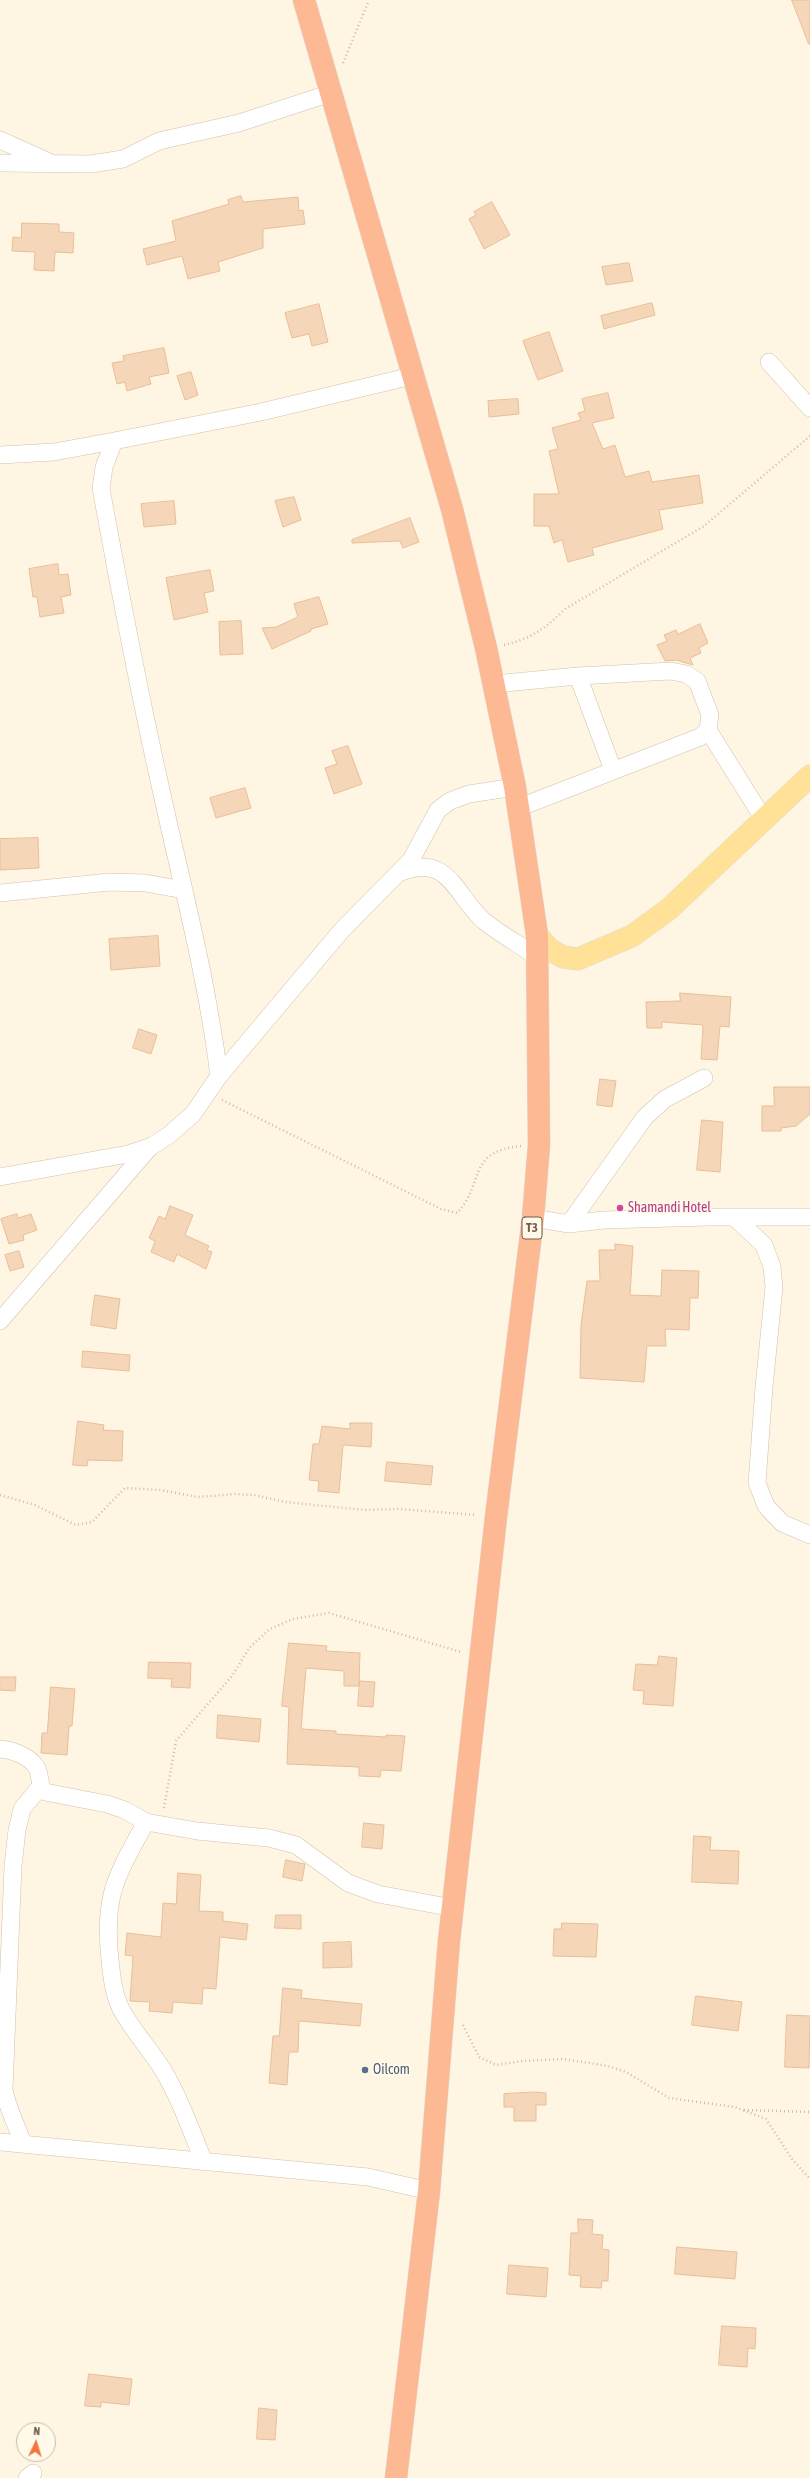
<!DOCTYPE html>
<style>
body{margin:0}
#map{position:relative;width:810px;height:2478px;overflow:hidden;background:#fef6e2;font-family:"Asap Condensed",sans-serif}
canvas{display:block}
.north{position:absolute;left:16px;top:2422px;width:40px;height:40px;box-sizing:border-box;background:#fff9ea;border:1px solid #c9baa9;border-radius:50%;rotate:4deg;font-size:11px;font-weight:700;line-height:16px;text-align:center;color:#775c47}
.north::after{content:'';display:block;margin:auto;width:14px;height:18px;background:#f0773e;clip-path:polygon(50% 0,100% 100%,50% 72%,0 100%)}
</style>
<div id="map">
<canvas width="810" height="2478"></canvas>
<div class="north">N</div>
</div>
<script>
const c = document.querySelector('canvas').getContext('2d');
c.lineJoin = 'round';
function fillPath(path, color) {
  c.fillStyle = color;
  c.fill(path, 'evenodd');
}
function strokePath(path, color, width, dash) {
  c.strokeStyle = color;
  c.lineWidth = width;
  c.lineCap = dash ? 'butt' : 'round';
  c.setLineDash(dash || []);
  c.stroke(path);
}
function write(font, color, halo, rows, align = 'center') {
  c.font = font + ' "Asap Condensed",sans-serif';
  c.lineWidth = 4;
  c.setLineDash([]);
  c.textBaseline = 'middle';
  c.strokeStyle = halo;
  c.fillStyle = color;
  for (const [text, x, y, turn = 0] of rows) {
    c.save();
    c.translate(x, y);
    c.rotate((+turn || 0) * Math.PI / 180);
    c.textAlign = isNaN(turn) ? turn : align;
    if (halo) c.strokeText(text, 0, 0);
    c.fillText(text, 0, 0);
    c.restore();
  }
}
const building = new Path2D(`
 M 792,0 L 810,0 L 810,43 L 809,44 Z
 M 241,196 L 243,202 L 298,197 L 299,211 L 303,210 L 305,224 L 263,229 L 263,248 L 218,262 L 220,271 L 188,279 L 182,256 L 147,265 L 143,249 L 176,241 L 172,221 L 229,204 L 228,200 Z
 M 492,202 L 510,235 L 484,249 L 469,219 L 476,215 L 474,212 Z
 M 22,223 L 59,224 L 59,232 L 74,233 L 73,253 L 55,252 L 54,271 L 34,270 L 35,252 L 12,251 L 13,237 L 21,238 Z
 M 629,263 L 633,281 L 606,285 L 602,267 Z
 M 652,303 L 655,315 L 604,329 L 601,316 Z
 M 319,304 L 328,342 L 312,346 L 309,334 L 292,338 L 285,313 Z
 M 549,332 L 563,371 L 538,380 L 523,341 Z
 M 164,348 L 169,373 L 149,377 L 151,384 L 127,391 L 125,382 L 117,384 L 112,363 L 124,361 L 123,356 Z
 M 191,372 L 198,395 L 185,400 L 177,376 Z
 M 608,393 L 614,418 L 592,423 L 603,449 L 615,445 L 625,477 L 649,471 L 652,482 L 699,475 L 703,503 L 659,510 L 663,529 L 592,548 L 594,555 L 568,562 L 562,540 L 554,543 L 549,526 L 534,526 L 534,494 L 559,494 L 549,451 L 558,449 L 552,428 L 581,420 L 578,413 L 585,411 L 582,399 Z
 M 518,399 L 519,414 L 489,417 L 488,401 Z
 M 294,497 L 301,520 L 283,527 L 275,501 Z
 M 174,501 L 176,524 L 144,527 L 141,504 Z
 M 410,518 L 419,542 L 403,548 L 400,541 L 352,543 L 352,540 Z
 M 58,564 L 59,575 L 68,574 L 71,595 L 61,597 L 64,613 L 40,617 L 37,597 L 33,597 L 29,569 Z
 M 210,570 L 214,591 L 204,593 L 208,612 L 174,620 L 166,578 Z
 M 319,597 L 328,624 L 311,629 L 311,631 L 272,649 L 262,628 L 276,627 L 298,617 L 294,604 Z
 M 241,621 L 243,654 L 220,655 L 219,622 Z
 M 700,624 L 708,643 L 699,648 L 701,653 L 690,658 L 693,665 L 676,660 L 665,661 L 657,645 L 667,641 L 664,635 L 676,630 L 678,634 Z
 M 348,746 L 362,784 L 334,794 L 325,768 L 337,764 L 332,751 Z
 M 245,788 L 251,808 L 216,818 L 210,798 Z
 M 38,838 L 39,868 L 0,870 L 0,839 Z
 M 158,936 L 160,966 L 111,970 L 109,939 Z
 M 680,993 L 731,997 L 729,1027 L 720,1026 L 717,1060 L 701,1059 L 703,1025 L 662,1022 L 662,1028 L 647,1028 L 646,1002 L 680,1001 Z
 M 139,1029 L 157,1035 L 151,1054 L 133,1048 Z
 M 600,1079 L 616,1081 L 612,1107 L 597,1105 Z
 M 774,1087 L 810,1087 L 810,1114 L 796,1126 L 781,1128 L 781,1131 L 762,1131 L 762,1106 L 774,1106 Z
 M 702,1120 L 723,1122 L 720,1172 L 697,1170 Z
 M 170,1206 L 193,1215 L 185,1235 L 209,1246 L 207,1250 L 212,1252 L 206,1269 L 177,1254 L 174,1262 L 151,1252 L 155,1241 L 149,1238 L 159,1216 L 165,1219 Z
 M 17,1214 L 18,1218 L 31,1214 L 37,1230 L 23,1235 L 24,1240 L 9,1244 L 1,1219 Z
 M 615,1244 L 633,1246 L 630,1295 L 661,1296 L 662,1270 L 699,1271 L 698,1298 L 690,1298 L 689,1330 L 665,1329 L 666,1346 L 647,1346 L 644,1382 L 580,1378 L 581,1325 L 587,1281 L 600,1281 L 599,1250 L 615,1250 Z
 M 19,1251 L 24,1267 L 10,1271 L 5,1255 Z
 M 95,1295 L 120,1299 L 116,1329 L 91,1325 Z
 M 83,1351 L 130,1355 L 129,1371 L 82,1367 Z
 M 78,1421 L 104,1425 L 103,1430 L 123,1431 L 122,1461 L 88,1460 L 87,1466 L 73,1465 Z
 M 350,1423 L 372,1423 L 371,1447 L 343,1445 L 339,1493 L 318,1491 L 319,1481 L 309,1480 L 313,1444 L 319,1444 L 322,1426 L 350,1429 Z
 M 387,1462 L 433,1466 L 431,1485 L 385,1481 Z
 M 289,1643 L 327,1646 L 326,1651 L 360,1653 L 359,1686 L 344,1686 L 344,1671 L 306,1668 L 301,1729 L 336,1731 L 336,1734 L 386,1737 L 386,1735 L 405,1736 L 401,1771 L 381,1770 L 380,1777 L 359,1776 L 359,1767 L 287,1764 L 289,1707 L 282,1706 Z
 M 659,1656 L 677,1658 L 673,1706 L 643,1704 L 644,1691 L 633,1690 L 636,1664 L 657,1665 Z
 M 149,1662 L 191,1663 L 190,1688 L 171,1687 L 172,1679 L 148,1678 Z
 M 0,1677 L 16,1677 L 15,1691 L 0,1690 Z
 M 360,1681 L 375,1682 L 373,1707 L 358,1706 Z
 M 51,1687 L 75,1689 L 72,1726 L 69,1726 L 67,1755 L 41,1753 L 42,1733 L 47,1733 Z
 M 218,1715 L 261,1719 L 259,1742 L 217,1738 Z
 M 364,1823 L 384,1825 L 382,1849 L 362,1847 Z
 M 694,1836 L 711,1837 L 710,1850 L 739,1851 L 738,1884 L 692,1882 Z
 M 286,1860 L 305,1864 L 302,1881 L 283,1877 Z
 M 178,1873 L 201,1875 L 199,1911 L 223,1912 L 223,1921 L 248,1924 L 246,1940 L 220,1937 L 216,1989 L 203,1988 L 202,2004 L 173,2002 L 172,2013 L 149,2011 L 150,2002 L 130,2001 L 133,1956 L 125,1955 L 127,1933 L 161,1937 L 163,1903 L 176,1904 Z
 M 276,1915 L 301,1915 L 301,1929 L 275,1928 Z
 M 562,1923 L 598,1924 L 596,1957 L 553,1956 L 554,1929 L 561,1929 Z
 M 351,1942 L 352,1967 L 323,1968 L 323,1943 Z
 M 283,1988 L 302,1990 L 301,1998 L 362,2004 L 360,2026 L 299,2021 L 298,2052 L 289,2052 L 287,2085 L 269,2083 L 273,2036 L 279,2036 Z
 M 696,1996 L 742,2002 L 738,2031 L 692,2025 Z
 M 787,2015 L 810,2016 L 809,2068 L 785,2067 Z
 M 535,2092 L 546,2093 L 546,2105 L 536,2105 L 536,2121 L 514,2121 L 514,2107 L 504,2107 L 504,2094 Z
 M 578,2219 L 593,2220 L 592,2234 L 603,2235 L 602,2249 L 609,2250 L 608,2281 L 602,2281 L 601,2288 L 580,2287 L 581,2276 L 569,2275 L 571,2233 L 578,2233 Z
 M 677,2247 L 737,2252 L 735,2279 L 675,2274 Z
 M 509,2265 L 548,2268 L 546,2297 L 507,2294 Z
 M 722,2326 L 756,2328 L 755,2349 L 748,2348 L 747,2367 L 719,2365 Z
 M 89,2374 L 132,2379 L 129,2405 L 101,2402 L 101,2407 L 85,2406 Z
 M 259,2408 L 277,2410 L 275,2440 L 257,2439 Z`);
fillPath(building, '#f5d6b8');
strokePath(building, '#e9be97', 1);
const minor = new Path2D(`
 M 0,140 L 49,162
 M 0,163 L 91,164 L 123,159 L 159,141 L 239,123 L 331,93
 M 769,362 L 810,408
 M 114,441 L 104,467 L 101,488 C 119,587 138,687 160,785 C 181,882 207,977 219,1076
 M 0,455 L 54,452 L 114,441 L 261,412 L 412,376
 M 578,676 L 613,770
 M 494,684 L 578,676 L 671,671 L 686,674 L 697,681 L 710,715 L 708,730 L 700,737 L 518,808
 M 708,730 L 763,818
 M 401,872 C 450,853 455,896 484,921 C 500,934 520,945 537,957
 M 0,893 L 110,882 L 145,883 L 184,890
 M 0,1177 L 128,1154 L 152,1146 L 169,1135 L 193,1114 L 219,1076 L 342,930 L 411,860 L 438,810 L 450,801 L 469,794 L 515,787
 M 734,1217 L 764,1245 L 772,1267 L 774,1287 L 764,1387 L 757,1483 L 766,1506 L 782,1523 L 810,1535
 M 533,1218 L 569,1224 L 604,1220 L 708,1217 L 810,1217
 M 569,1224 L 645,1117 L 665,1099 L 704,1078
 M 0,1321 L 150,1147
 M 0,1749 C 12,1750 30,1756 37,1768 C 41,1776 38,1785 45,1792 L 107,1804 L 125,1810 L 146,1822 L 197,1831 L 269,1838 L 296,1845 L 348,1883 L 378,1894 L 453,1908
 M 146,1822 C 116,1877 103,1895 110,1960 C 112,1977 113,1992 120,2007 C 131,2029 150,2049 163,2070 C 180,2099 191,2130 204,2162
 M 0,2142 L 368,2177 L 429,2191
 M 23,2144 C 17,2125 7,2108 4,2089 L 13,1866 L 17,1830 L 22,1809 L 40,1787
 M 27,2478 L 33,2473`);
const major = new Path2D(`
 M 537,935 L 549,949 L 563,957 L 578,959 L 632,936 L 669,909 L 810,776`);
const highway = new Path2D(`
 M 304,0 L 452,509 L 486,648 L 515,787 L 537,935 L 539,1145 L 533,1218 L 496,1517 L 449,1941 L 429,2191 L 396,2478`);
strokePath(minor, '#d2c0ab', 18);
strokePath(major, '#e1dbd7', 23);
strokePath(highway, '#e1dbd7', 23);
strokePath(new Path2D(`
 M 343,63 L 369,0
 M 504,645 C 531,639 546,628 565,609 L 704,526 L 810,436
 M 222,1100 L 441,1209 L 457,1213 C 485,1184 466,1151 521,1146
 M 0,1495 L 35,1505 L 76,1525 L 92,1522 L 125,1488 L 160,1490 L 198,1497 L 235,1494 L 254,1495 L 285,1502 L 364,1510 L 400,1509 L 476,1515
 M 164,1808 L 176,1741 L 232,1676 L 250,1647 L 270,1629 L 293,1619 L 329,1613 L 461,1652
 M 463,2025 L 479,2057 L 496,2065 L 523,2061 L 563,2059 L 608,2066 L 626,2072 L 669,2098 L 735,2107 L 766,2119 L 792,2159 L 810,2179
 M 744,2110 L 810,2112`), '#dab99b', 2.5, [1, 3]);
strokePath(minor, '#fff', 17);
strokePath(major, '#ffe298', 22);
strokePath(highway, '#fcb994', 22);
for (const [x, y, r, color] of [
 [620,1208,4,"#d1479c"],
 [365,2070,4,"#5c6f8a"]
]) {
  const dot = new Path2D();
  dot.arc(x, y, r, 0, 2 * Math.PI);
  c.fillStyle = color;
  c.fill(dot);
  strokePath(dot, '#fff9ea', 1.5);
}
for (const [x, y, w] of [
 [532,1228,20]
]) {
  const box = new Path2D();
  box.roundRect(x - w / 2, y - 11, w, 22, 3);
  c.fillStyle = '#fff9ea';
  c.fill(box);
  strokePath(box, '#775c47', 1);
}
write('bold 13px', '#775c47', null, [
 ["T3",532,1228]
]);
write('14px', '#b23c85', '#fff9ea', [
 ["Shamandi Hotel",628,1208]
], 'left');
write('14px', '#4e5e75', '#fff9ea', [
 ["Oilcom",373,2070]
], 'left');
</script>
